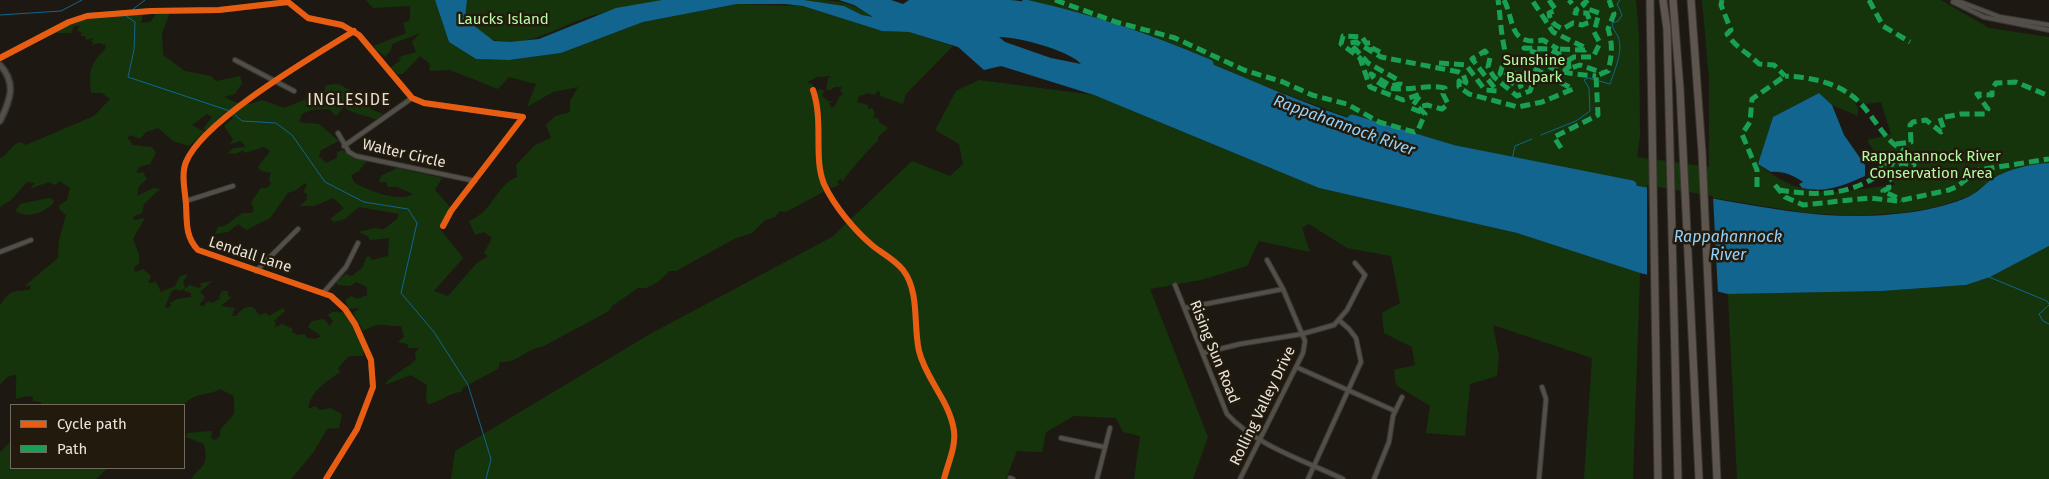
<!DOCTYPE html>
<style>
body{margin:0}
#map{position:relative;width:2049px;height:479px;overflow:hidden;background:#1d1912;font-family:"Fira Sans",sans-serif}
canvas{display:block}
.legend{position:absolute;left:10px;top:404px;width:175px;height:65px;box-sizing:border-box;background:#211a0d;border:1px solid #716b5f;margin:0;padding:6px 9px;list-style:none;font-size:15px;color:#e9e4db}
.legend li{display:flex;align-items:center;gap:10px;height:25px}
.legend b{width:25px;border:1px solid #716b5f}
</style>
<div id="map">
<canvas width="2049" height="479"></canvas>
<ul class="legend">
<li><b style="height:6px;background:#e95d12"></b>Cycle path</li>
<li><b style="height:6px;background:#1a9f57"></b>Path</li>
</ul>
</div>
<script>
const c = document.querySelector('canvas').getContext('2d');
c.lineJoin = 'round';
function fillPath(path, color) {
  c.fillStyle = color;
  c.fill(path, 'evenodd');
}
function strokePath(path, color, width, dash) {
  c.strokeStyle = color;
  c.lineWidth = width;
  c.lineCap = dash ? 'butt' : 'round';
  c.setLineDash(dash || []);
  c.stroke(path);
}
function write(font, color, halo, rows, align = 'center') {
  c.font = font + ' "Fira Sans",sans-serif';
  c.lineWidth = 5;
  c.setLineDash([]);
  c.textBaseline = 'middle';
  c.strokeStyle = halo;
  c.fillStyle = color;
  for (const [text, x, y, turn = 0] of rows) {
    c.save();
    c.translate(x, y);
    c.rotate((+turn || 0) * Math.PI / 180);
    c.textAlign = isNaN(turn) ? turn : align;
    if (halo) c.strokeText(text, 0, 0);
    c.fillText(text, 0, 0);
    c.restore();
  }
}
fillPath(new Path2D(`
 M 366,0 L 435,0 L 449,42 L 476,59 L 509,60 L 561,53 L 643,22 L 737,4 L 803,6 L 882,31 L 909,32 L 953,46 L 906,94 L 903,104 L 880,96 L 880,92 L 878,91 L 874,95 L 869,93 L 859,96 L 857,102 L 868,105 L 868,109 L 872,108 L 875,113 L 873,117 L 879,119 L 879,122 L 888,128 L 878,137 L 878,141 C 875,142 846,175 843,181 L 841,181 L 841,178 L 837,182 L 839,185 L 831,188 C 814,169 825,138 821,113 C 820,106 817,98 814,91 L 821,89 L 824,91 L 822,96 L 828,101 L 833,101 L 829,103 L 831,108 L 835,106 L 839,97 L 843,94 L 840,91 L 842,87 L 834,87 L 831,90 L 826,90 L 828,78 L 831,76 L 817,77 L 809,81 L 808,84 L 811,83 L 814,87 L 812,90 L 820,113 L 820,174 L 825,191 L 786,212 L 780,211 L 775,217 L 765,220 L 752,233 L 734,239 L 676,271 L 669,271 L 658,282 L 646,288 L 638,288 L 612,306 L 609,311 L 542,347 C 525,349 517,364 500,362 L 498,369 L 464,387 L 461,392 C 448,393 444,401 428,404 L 426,399 L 427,385 L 411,375 L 385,385 C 387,378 408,368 416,359 L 415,353 L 419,348 L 409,348 L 407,344 L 398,342 L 404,337 L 401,326 C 383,327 382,320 363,331 L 353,313 L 360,308 L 349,309 L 345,300 L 351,296 L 357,299 L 367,295 L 367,287 L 356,282 L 350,286 L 338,285 L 336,282 L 346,274 L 352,276 L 363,267 L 366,257 L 370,256 L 371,260 L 388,256 L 389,238 L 370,240 L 368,236 L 358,232 L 374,228 L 384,229 L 397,219 L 399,214 L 359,207 L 345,219 L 334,222 L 330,219 L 344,208 L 333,198 L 314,206 L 300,206 L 307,199 L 307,194 L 303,192 L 307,185 L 305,183 L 296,190 L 288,193 L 270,218 L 246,230 L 238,224 L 228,232 L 215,234 L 218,227 L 225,226 L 242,213 L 252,213 L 254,209 L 251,202 L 261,188 L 267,188 L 271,184 L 269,179 L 271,173 L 261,171 L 258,167 L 270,151 L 264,147 L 244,153 L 244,150 L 235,154 L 228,153 L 233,148 L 246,147 L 241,141 L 230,144 L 233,139 L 224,126 L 233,118 L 229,114 L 207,131 L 203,129 L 212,117 L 207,114 L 192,125 L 205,132 L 189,146 L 173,141 L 158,128 L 146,132 L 140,139 L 130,135 L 127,139 L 130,140 L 132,145 L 152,147 L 156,153 L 150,164 L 139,167 L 136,173 L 143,172 L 147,179 L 139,186 L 137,196 L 153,188 L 160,189 L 144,204 L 142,213 L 133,217 L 135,220 L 145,218 L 133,239 L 139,254 L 139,264 L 134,267 L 135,272 L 143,269 L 151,276 L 148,283 L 156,282 L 161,292 L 175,286 L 180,276 L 188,274 L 183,282 L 185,287 L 181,291 L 176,289 L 171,292 L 165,307 L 168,308 L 171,306 L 170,303 L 177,299 L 191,297 L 191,293 L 183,290 L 189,285 L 199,288 L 202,286 L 200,285 L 201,283 L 212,281 L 200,292 L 205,297 L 199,305 L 203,306 L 209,301 L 212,303 L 221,298 L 219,297 L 222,291 L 228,291 L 228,296 L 232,297 L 221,306 L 235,308 L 232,316 L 236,316 C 244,306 252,302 259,315 L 266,313 L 269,316 L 283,308 L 285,311 L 274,321 L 276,324 L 274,328 L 282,324 L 293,329 L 292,332 L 297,335 L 305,334 L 307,338 L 315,339 L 321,336 L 308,327 L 312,321 L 324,319 L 330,326 L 333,321 L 328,315 L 332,312 L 342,312 C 352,321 366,343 363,356 L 349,356 L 338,368 L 340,372 C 326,382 311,390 308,409 L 315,406 L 320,410 L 330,408 L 342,414 L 339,428 L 327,429 L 313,453 L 291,479 L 191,479 C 203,464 209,466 204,444 L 186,437 L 187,433 L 212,431 L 211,438 L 215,440 L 220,436 L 220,430 L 234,414 L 234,396 L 220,389 C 208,396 194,392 184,405 L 41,405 L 41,402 L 33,401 L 33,397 L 26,396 L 16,399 C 15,391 17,383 16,375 C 10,374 3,380 0,385 L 0,305 C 12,287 16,293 31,289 L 30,285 L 26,287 L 27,284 L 58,258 L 59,240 L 66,215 L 60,210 L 59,206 L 67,200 L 70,188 L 60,181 L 55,185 L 49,182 L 32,188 L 31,187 L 35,183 L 27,182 L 11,200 L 0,207 L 0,158 C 8,155 11,145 20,142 L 26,145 L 94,116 L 110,99 L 102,93 L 91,93 C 90,81 88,68 97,58 C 101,52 105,52 106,45 L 99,43 L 92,45 L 93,42 L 91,41 L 94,38 L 86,40 L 85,36 L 80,36 L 82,33 L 77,30 L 80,26 L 74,26 L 71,33 L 49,33 C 83,16 106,13 143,14 L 141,23 L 150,22 L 156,14 L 170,13 L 162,33 L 163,55 L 185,71 L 211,76 L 216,81 L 240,76 L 242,83 L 235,94 L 224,97 C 238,104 247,107 262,100 L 284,108 L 306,99 L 317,102 L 324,96 L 325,86 C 344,80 341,89 356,92 C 360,94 365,93 369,93 L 373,100 L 370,109 L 383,114 L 376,120 C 364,114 354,115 344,107 L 336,116 L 329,109 L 311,110 L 302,114 L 299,122 L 319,124 L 339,141 L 321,150 L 319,156 L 326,163 L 337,158 L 337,152 L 343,150 L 352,157 L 367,161 L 359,171 L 351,175 L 354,182 C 366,190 400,203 413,194 L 397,187 L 388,187 L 386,182 L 379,182 L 381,176 L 397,168 L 442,178 L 435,190 L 450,207 L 440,229 L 463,258 L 434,291 L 448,296 L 477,263 L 488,256 L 484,253 L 492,238 L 484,232 L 475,235 L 469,221 C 494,211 495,186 517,177 L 516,165 L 535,145 L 551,138 L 546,125 L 555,116 L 570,112 L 570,101 L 578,87 L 553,92 L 527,107 L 536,84 L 509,77 L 498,89 L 450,70 L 430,71 L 429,63 L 420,56 L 403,74 L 398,74 L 390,68 L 401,60 L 398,59 L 402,56 L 416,52 L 412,42 L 420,33 L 392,44 L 391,50 L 385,56 L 377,51 L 374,46 L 406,33 L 403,23 L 410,20 L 410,6 L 373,8 Z
 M 467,0 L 662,0 C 640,5 617,9 594,15 C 550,28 505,67 465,19 Z
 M 804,0 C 837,0 846,0 874,17 L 862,15 L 844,6 Z
 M 1029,0 L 1636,0 L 1639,35 L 1640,136 L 1637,157 L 1709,167 L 1709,79 L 1702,0 L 1941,0 L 1989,28 L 2049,37 L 2049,163 L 2014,170 L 1995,177 L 1970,196 L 1937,207 L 1909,212 L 1857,216 L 1806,213 L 1632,185 L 1511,163 L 1439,146 L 1355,120 L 1219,69 L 1148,38 L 1025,4 ZM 1819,93 L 1832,105 L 1858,116 L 1858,108 L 1854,101 L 1866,104 L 1881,102 L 1891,134 L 1867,140 L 1895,185 C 1837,191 1808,204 1758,164 L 1773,117 Z
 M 979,80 L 1094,95 L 1319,188 L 1517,233 L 1640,273 L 1633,479 L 1584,479 L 1592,358 L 1493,325 L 1499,356 L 1497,376 L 1470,384 L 1465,436 L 1426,433 L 1430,406 L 1396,385 L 1394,370 L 1415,365 L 1412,347 L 1384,333 L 1382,313 L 1400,303 L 1391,256 L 1347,248 L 1309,224 L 1302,228 L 1310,252 L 1259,241 L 1247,266 L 1201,280 L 1150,289 L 1208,437 L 1193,479 L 1134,479 L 1140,436 L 1123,432 L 1116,418 L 1074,416 L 1046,432 L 1042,452 L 1017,451 L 1006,479 L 451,479 L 455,451 L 650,334 L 832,237 L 912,161 L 950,176 L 963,164 L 959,144 L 935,130 L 956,91 Z
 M 49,198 L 54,200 L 54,202 C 45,213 28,219 15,211 L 20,204 Z
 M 2049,246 L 2049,479 L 1737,479 L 1728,294 L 1882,291 L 1966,285 L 1990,277 Z
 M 11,441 L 11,468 L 108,468 L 96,479 L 0,479 L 0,452 Z`), '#16340b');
fillPath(new Path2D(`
 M 435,0 L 467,0 L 465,19 L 494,41 L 510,42 L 539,39 L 616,8 L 662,0 L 804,0 L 844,6 L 862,15 L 873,17 L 854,5 L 839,0 L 891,0 L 903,4 L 909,0 C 942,0 977,0 1010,0 C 1025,1 1041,7 1056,11 C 1160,34 1256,88 1357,121 C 1461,155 1568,175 1675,192 C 1718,199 1761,208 1804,213 C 1853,219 1923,217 1968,197 C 1977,193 1984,185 1992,179 C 2008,169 2031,164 2049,163 L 2049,246 L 1990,277 L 1966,285 L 1882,291 L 1728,294 L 1640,273 L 1517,233 L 1319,188 L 1094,95 L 1001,66 L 984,70 L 958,47 L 909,32 L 882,31 L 803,6 L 785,4 L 737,4 L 643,22 L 561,53 L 509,60 L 476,59 L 449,42 ZM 999,37 C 1016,36 1071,51 1081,64 L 1051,58 L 1005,42 Z
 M 1819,93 L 1832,105 L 1844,135 L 1865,165 L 1865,176 C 1842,186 1827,193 1802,188 L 1799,184 L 1803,182 C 1793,175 1783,171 1771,172 L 1758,164 L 1773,117 Z`), '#11658f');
fillPath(new Path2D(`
 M 1647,185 L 1713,196 L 1718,294 L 1647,277 Z`), '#1d1912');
strokePath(new Path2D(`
 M 132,10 L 145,0
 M 0,15 L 61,11 L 82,0
 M 126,16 L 135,22 L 134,50 L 128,77 L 230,111
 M 235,115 L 242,121 L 276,123 L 292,135 L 325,182 L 364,202 L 408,209 L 417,223 L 401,293 L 434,332 L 468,385 L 491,459 L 486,479
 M 1541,135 L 1576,121 L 1590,111 L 1589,88 L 1584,80 L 1588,78 L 1610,84 C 1614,71 1624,51 1618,37 C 1616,32 1613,30 1612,23 L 1618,21 L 1622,15 L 1617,4 L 1620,0
 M 1511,164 L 1515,146 L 1532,139
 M 1989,277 L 2047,301 L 2049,304
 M 2049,305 L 2039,314 L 2043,321 L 2049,324`), '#11658f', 1);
strokePath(new Path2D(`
 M 1025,4 C 1092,19 1146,37 1209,64
 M 1352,119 L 1455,150 L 1632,185`), '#11658f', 9);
const street = new Path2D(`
 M 1953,2 L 1984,17 L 2049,30
 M 1953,2 L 1958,1 L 2000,17 L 2049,25
 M 0,58 L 69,22 L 87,16 L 151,11 L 219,10 L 288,2 L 308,18 L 342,25 L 359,35 L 412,98 L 424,103 L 523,117 L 451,211 L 443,226
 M 235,60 L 294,91
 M 813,90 C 824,122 813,157 824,184 C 834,206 855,231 873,246 C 883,254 895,260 903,270 C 920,292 913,325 919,351 C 926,380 950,401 954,431 C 956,447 948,463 944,479
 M 338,133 L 349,152 L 356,156 L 475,181
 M 344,146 L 412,98
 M 186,201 L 233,186
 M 0,252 L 31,240
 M 256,271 L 298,229
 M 1175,285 L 1227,414 C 1255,445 1305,461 1343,479
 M 324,292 L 346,267 L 358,243
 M 1185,308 L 1283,289
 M 1203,353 L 1240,344 L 1302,334 L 1334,325 L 1347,310 L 1365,275 L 1355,263
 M 1296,367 L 1395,411
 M 1061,438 L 1104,447
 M 1010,478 L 1013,479
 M 326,479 L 357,429 L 373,387 L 371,360 L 355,324 L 345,309 L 331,296 L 198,250 C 185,237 187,221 186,204 C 185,191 181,174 186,162 C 203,120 314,56 354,31
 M 1097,479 L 1110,428
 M 1240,479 L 1303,353 L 1305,341 L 1283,289 L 1267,260
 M 1308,479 L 1361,362 L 1356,338 L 1349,329 L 1340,321
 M 1374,479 L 1389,442 L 1393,416 L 1402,397
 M 1539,479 L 1546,399 L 1542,387`);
const secondary = new Path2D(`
 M 0,65 C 17,83 10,101 0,121`);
const highway = new Path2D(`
 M 1650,0 L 1658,479
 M 1663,0 L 1667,29 L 1678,479
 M 1673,0 L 1680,89 L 1699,479
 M 1691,0 L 1702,152 L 1717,479`);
strokePath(street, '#383530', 6);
strokePath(secondary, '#383530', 8);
strokePath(highway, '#383530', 9);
strokePath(street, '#524e48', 4);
strokePath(secondary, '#524e48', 5);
strokePath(highway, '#5e554e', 7);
strokePath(new Path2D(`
 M 1055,0 L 1116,22 L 1175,38 L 1244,70 L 1283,82 L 1312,95 L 1347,104 L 1379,122 L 1414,132 L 1418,130 L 1425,114 L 1418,107 L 1427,105 L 1442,109 L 1448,104 L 1443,94 L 1445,88 C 1419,82 1387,101 1371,74 L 1391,86 L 1400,84 L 1400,81 L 1368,63 L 1350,43 L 1356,42 L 1381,57 L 1459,72 L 1463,74 L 1466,82 L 1464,86 L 1459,81 L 1459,87 L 1469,94 L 1518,107 L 1542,102 L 1573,89 L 1533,68 L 1532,62 L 1541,55 L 1524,48 L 1548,49 L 1559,54 L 1558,49 L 1585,50 L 1586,48 L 1553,32 L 1532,0
 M 1504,0 C 1515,21 1508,46 1543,40 L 1558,49
 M 1549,0 L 1556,10 L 1549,13 C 1550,22 1555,26 1563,29 L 1573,23 L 1582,25 L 1590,22 L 1587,13 L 1575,13 L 1577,10 L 1569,0
 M 1588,0 L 1583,4 L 1588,9 L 1599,13 L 1594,32 L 1600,43 L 1593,57 L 1574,57 L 1562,64 L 1573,64 L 1565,70 L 1580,65 L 1603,73
 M 1722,0 L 1721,5 L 1731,30 L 1727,34 C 1735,47 1748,53 1759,64 L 1774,65 L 1785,76
 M 1869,0 L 1883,26 L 1910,42
 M 1380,52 L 1372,48 L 1371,43 L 1366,43 L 1362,37 L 1343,36 L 1341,44 L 1360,58 L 1370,87 L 1403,100 L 1421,94 L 1411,108 L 1423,113
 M 1540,57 L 1539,60 C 1556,74 1575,74 1596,76
 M 1439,63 L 1466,65 L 1485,90 L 1497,91 L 1472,59 L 1485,51 L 1490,58 L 1488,67 L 1494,77 L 1517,96 L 1530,91 L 1533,83 L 1529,77 L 1505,72 L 1519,81 L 1521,86 L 1518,87 L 1500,74 L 1502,67 L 1508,61 C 1501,41 1501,21 1498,0
 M 1896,144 L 1911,142 L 1910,125 L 1913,122 L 1926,120 L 1941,132 L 1944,130 L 1940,118 L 1961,114 L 1986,114 L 1988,109 L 1977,94 L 1992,95 L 1992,89 L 1996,83 L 2016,82 L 2049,96
 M 1561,148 L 1554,137 L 1598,115 L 1596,76 L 1608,71 C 1612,56 1613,44 1608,29 L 1614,14 L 1609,0
 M 1880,174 L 1896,175 L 1888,181 L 1889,188 L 1883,191 L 1902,200
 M 1775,185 L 1785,197 L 1803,205 L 1869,198 L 1898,201 L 1949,190 L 1958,186 L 1978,170 L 2049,159
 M 1757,187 L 1757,170 L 1742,134 L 1750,122 L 1752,99 L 1785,76
 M 1779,190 C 1815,196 1849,196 1880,174 L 1881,163 L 1890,163 L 1895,166 L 1902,163 L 1914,165 L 1914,155 C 1887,148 1878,121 1860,103 C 1841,83 1811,77 1785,76`), '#1a9f57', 5, [10, 5]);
strokePath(new Path2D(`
 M 0,58 L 69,22 L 87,16 L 151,11 L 219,10 L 288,2 L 308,18 L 342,25 L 359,35 L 412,98 L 424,103 L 523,117 L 451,211 L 443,226
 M 813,90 C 824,122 813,157 824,184 C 834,206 855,231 873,246 C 883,254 895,260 903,270 C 920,292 913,325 919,351 C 926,380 950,401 954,431 C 956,447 948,463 944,479
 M 326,479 L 357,429 L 373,387 L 371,360 L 355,324 L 345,309 L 331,296 L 198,250 C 185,237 187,221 186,204 C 185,191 181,174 186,162 C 203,120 314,56 354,31`), '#e95d12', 6);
write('15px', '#b4fba1', '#211a0d', [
 ["Laucks Island",503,20],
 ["Sunshine",1534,61],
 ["Ballpark",1534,78],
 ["Rappahannock River",1931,157],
 ["Conservation Area",1931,174]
]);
write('15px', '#e9e4db', '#211a0d', [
 ["Walter Circle",404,154,13],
 ["Lendall Lane",250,255,18],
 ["Rising Sun Road",1214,352,68],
 ["Rolling Valley Drive",1263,406,-64]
]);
c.letterSpacing = '1px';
write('16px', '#e8decd', '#211a0d', [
 ["INGLESIDE",349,101]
]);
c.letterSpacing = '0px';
write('italic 16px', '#95d1f8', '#211a0d', [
 ["Rappahannock River",1344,126,20],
 ["Rappahannock",1728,238],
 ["River",1728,256]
]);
</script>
